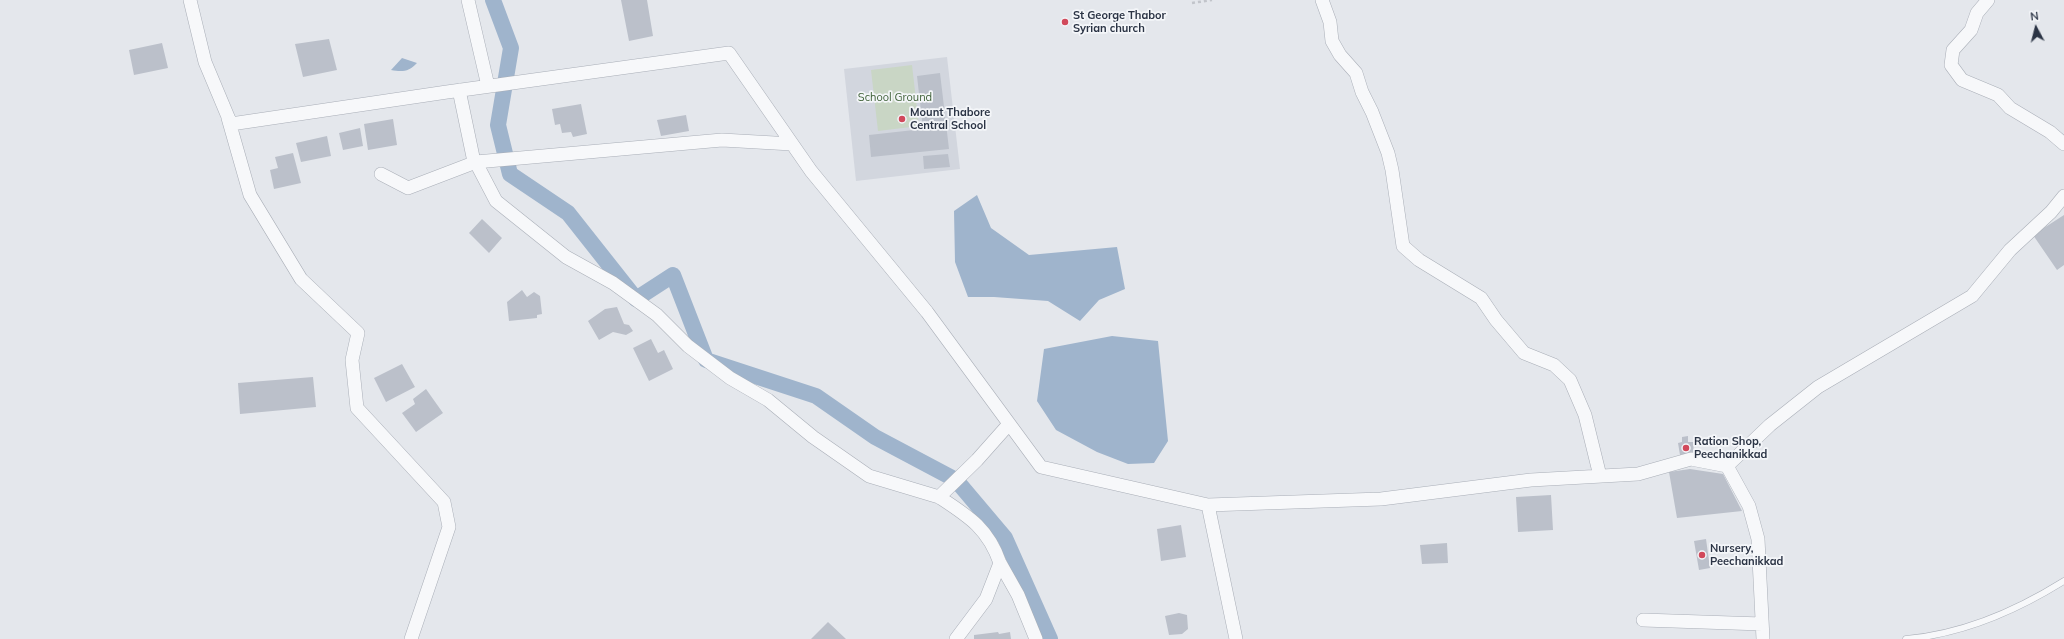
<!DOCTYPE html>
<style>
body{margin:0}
#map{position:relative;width:2064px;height:639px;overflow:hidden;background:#e4e7ec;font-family:Mulish,sans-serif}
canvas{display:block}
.north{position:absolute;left:2016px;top:8px;width:40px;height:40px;-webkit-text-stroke:3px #f4f6f9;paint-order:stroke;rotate:353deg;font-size:11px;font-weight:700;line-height:16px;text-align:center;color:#2b3445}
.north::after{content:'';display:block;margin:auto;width:14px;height:18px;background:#2b3445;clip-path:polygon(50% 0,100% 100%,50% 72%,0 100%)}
</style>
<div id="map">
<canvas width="2064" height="639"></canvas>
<div class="north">N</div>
</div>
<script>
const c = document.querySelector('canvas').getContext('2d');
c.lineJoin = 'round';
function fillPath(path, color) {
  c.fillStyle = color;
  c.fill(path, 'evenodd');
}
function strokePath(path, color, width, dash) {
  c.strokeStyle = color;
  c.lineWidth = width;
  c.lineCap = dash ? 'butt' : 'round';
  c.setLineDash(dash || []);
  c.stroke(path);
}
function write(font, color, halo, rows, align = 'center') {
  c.font = font + ' Mulish,sans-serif';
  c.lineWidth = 3.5;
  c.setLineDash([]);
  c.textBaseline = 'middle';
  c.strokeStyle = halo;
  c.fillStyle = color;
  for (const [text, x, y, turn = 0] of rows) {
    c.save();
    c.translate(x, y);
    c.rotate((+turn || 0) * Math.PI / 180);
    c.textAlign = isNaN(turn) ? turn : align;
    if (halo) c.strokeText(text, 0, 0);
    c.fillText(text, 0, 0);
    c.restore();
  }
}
fillPath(new Path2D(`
 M 947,57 L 960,169 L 856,181 L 844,69 Z`), '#d2d6de');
fillPath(new Path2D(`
 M 912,65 L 919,126 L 878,131 L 871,70 Z`), '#c9d6c5');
fillPath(new Path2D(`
 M 402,58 L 417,63 C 409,72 402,72 391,70 Z
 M 977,195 L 991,228 L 1029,255 L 1117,247 L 1125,289 L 1099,300 L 1080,321 L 1048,301 L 994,297 L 968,297 L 955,262 L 954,211 Z
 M 1112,336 L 1158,341 L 1168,441 L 1154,463 L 1128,464 L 1097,452 L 1056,430 L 1037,401 L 1044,349 Z`), '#9fb4cc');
strokePath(new Path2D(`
 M 493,0 L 511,48 L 498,125 L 510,174 L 568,213 L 636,299 L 673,275 L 706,360 L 816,396 L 875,437 L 956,480 L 1005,538 L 1050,639`), '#9fb4cc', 16);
fillPath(new Path2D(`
 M 621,0 L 647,0 L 653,36 L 629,41 Z
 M 329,39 L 337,70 L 303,77 L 295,44 Z
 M 162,43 L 168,68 L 134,75 L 129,50 Z
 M 940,73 L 949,149 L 871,157 L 869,135 L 923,129 L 917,76 Z
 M 581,104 L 587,134 L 573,137 L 571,132 L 562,133 L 560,124 L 555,125 L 552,109 Z
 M 686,115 L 689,131 L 661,136 L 657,120 Z
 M 393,119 L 397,145 L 368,150 L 364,124 Z
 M 360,128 L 363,146 L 343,150 L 339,133 Z
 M 327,136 L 331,156 L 301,162 L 296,143 Z
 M 293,153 L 301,183 L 274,189 L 270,170 L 278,168 L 275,157 Z
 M 948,154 L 950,167 L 924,169 L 923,156 Z
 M 2064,215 L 2064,265 L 2057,270 L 2033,235 Z
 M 482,219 L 502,238 L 489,253 L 469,233 Z
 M 522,290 L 527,297 L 534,292 L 540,296 L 542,314 L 537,315 L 537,318 L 509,321 L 507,302 Z
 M 617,307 L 624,324 L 629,325 L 633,331 L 626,335 L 613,332 L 599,340 L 588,321 L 605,309 Z
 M 651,339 L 658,353 L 664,350 L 673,369 L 649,381 L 633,348 Z
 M 402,364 L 415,387 L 386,402 L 374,378 Z
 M 313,377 L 316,407 L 240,414 L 238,383 Z
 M 426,389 L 443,413 L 416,432 L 402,413 L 415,404 L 413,399 Z
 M 1688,436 L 1688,442 L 1693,442 L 1694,453 L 1680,455 L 1678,443 L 1682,442 L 1682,437 Z
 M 1690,469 L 1723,474 L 1742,511 L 1677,518 L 1669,472 Z
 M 1551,495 L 1553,530 L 1518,532 L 1516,497 Z
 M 1181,525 L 1186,557 L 1161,561 L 1157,529 Z
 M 1706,539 L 1710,568 L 1699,570 L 1694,541 Z
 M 1447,543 L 1448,563 L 1422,564 L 1420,545 Z
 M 1179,613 L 1187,615 L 1188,629 L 1182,634 L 1169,635 L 1165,616 Z
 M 828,622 L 846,639 L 811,639 Z
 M 998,632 L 999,634 L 1010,632 L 1011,639 L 974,639 L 974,635 Z`), '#bbc0ca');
const service = new Path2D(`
 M 1906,639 C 1964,634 2016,611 2064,581`);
const minor = new Path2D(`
 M 190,0 L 205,62 L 231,124 L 447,92 L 729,53 L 811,171 L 927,312 L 1041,467 L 1208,505 L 1381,499 L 1531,480 L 1638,474 L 1691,459 L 1727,466 L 1749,506 L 1758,539 L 1763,639
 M 468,0 L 488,86
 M 1322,0 L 1330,22 L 1332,41 L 1340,55 L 1356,73 L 1362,92 L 1372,112 L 1388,153 L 1392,170 L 1403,246 L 1419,260 L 1481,298 L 1496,320 L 1524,353 L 1554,365 L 1570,380 L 1585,415 L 1600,476
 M 1988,0 L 1977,13 L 1971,30 L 1953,50 L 1951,65 L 1962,80 L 1998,95 L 2010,108 L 2050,132 L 2064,144
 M 459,90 L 473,157 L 496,201 L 566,257 L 613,283 L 657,315 L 688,346 L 730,378 L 768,400 L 813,437 L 869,476 L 939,497 L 977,460 L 1009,424
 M 228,118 L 250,195 L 301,279 L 358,333 L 352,360 L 357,408 L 444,502 L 449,527 L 411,639
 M 381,174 L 408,188 L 476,162 L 722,140 L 792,144
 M 1727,466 L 1770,425 L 1818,387 L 1972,296 L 2010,250 L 2051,212 L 2064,196
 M 939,497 C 968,516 988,528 1000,563 L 986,599 L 956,639
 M 1208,505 L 1236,639
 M 1000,563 L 1018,595 L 1036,639
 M 1643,620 L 1762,624`);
strokePath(service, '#a9aeb7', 7);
strokePath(minor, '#a9aeb7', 14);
strokePath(new Path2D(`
 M 1192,3 L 1212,0`), '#c2c5cb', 2.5, [3, 3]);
strokePath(service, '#f7f8fa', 6);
strokePath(minor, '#f7f8fa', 13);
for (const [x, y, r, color] of [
 [1065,22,4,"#d1495b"],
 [902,119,4,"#d1495b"],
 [1686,448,4,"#d1495b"],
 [1702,555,4,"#d1495b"]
]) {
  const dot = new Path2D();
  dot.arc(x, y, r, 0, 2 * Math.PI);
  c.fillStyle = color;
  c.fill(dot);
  strokePath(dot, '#f4f6f9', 1.5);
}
write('bold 11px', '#2b3445', '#f4f6f9', [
 ["St George Thabor",1073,16],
 ["Syrian church",1073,29],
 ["Mount Thabore",910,113],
 ["Central School",910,126],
 ["Ration Shop,",1694,442],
 ["Peechanikkad",1694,455],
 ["Nursery,",1710,549],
 ["Peechanikkad",1710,562]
], 'left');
write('11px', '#3f6138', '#f4f6f9', [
 ["School Ground",895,98]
]);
</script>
